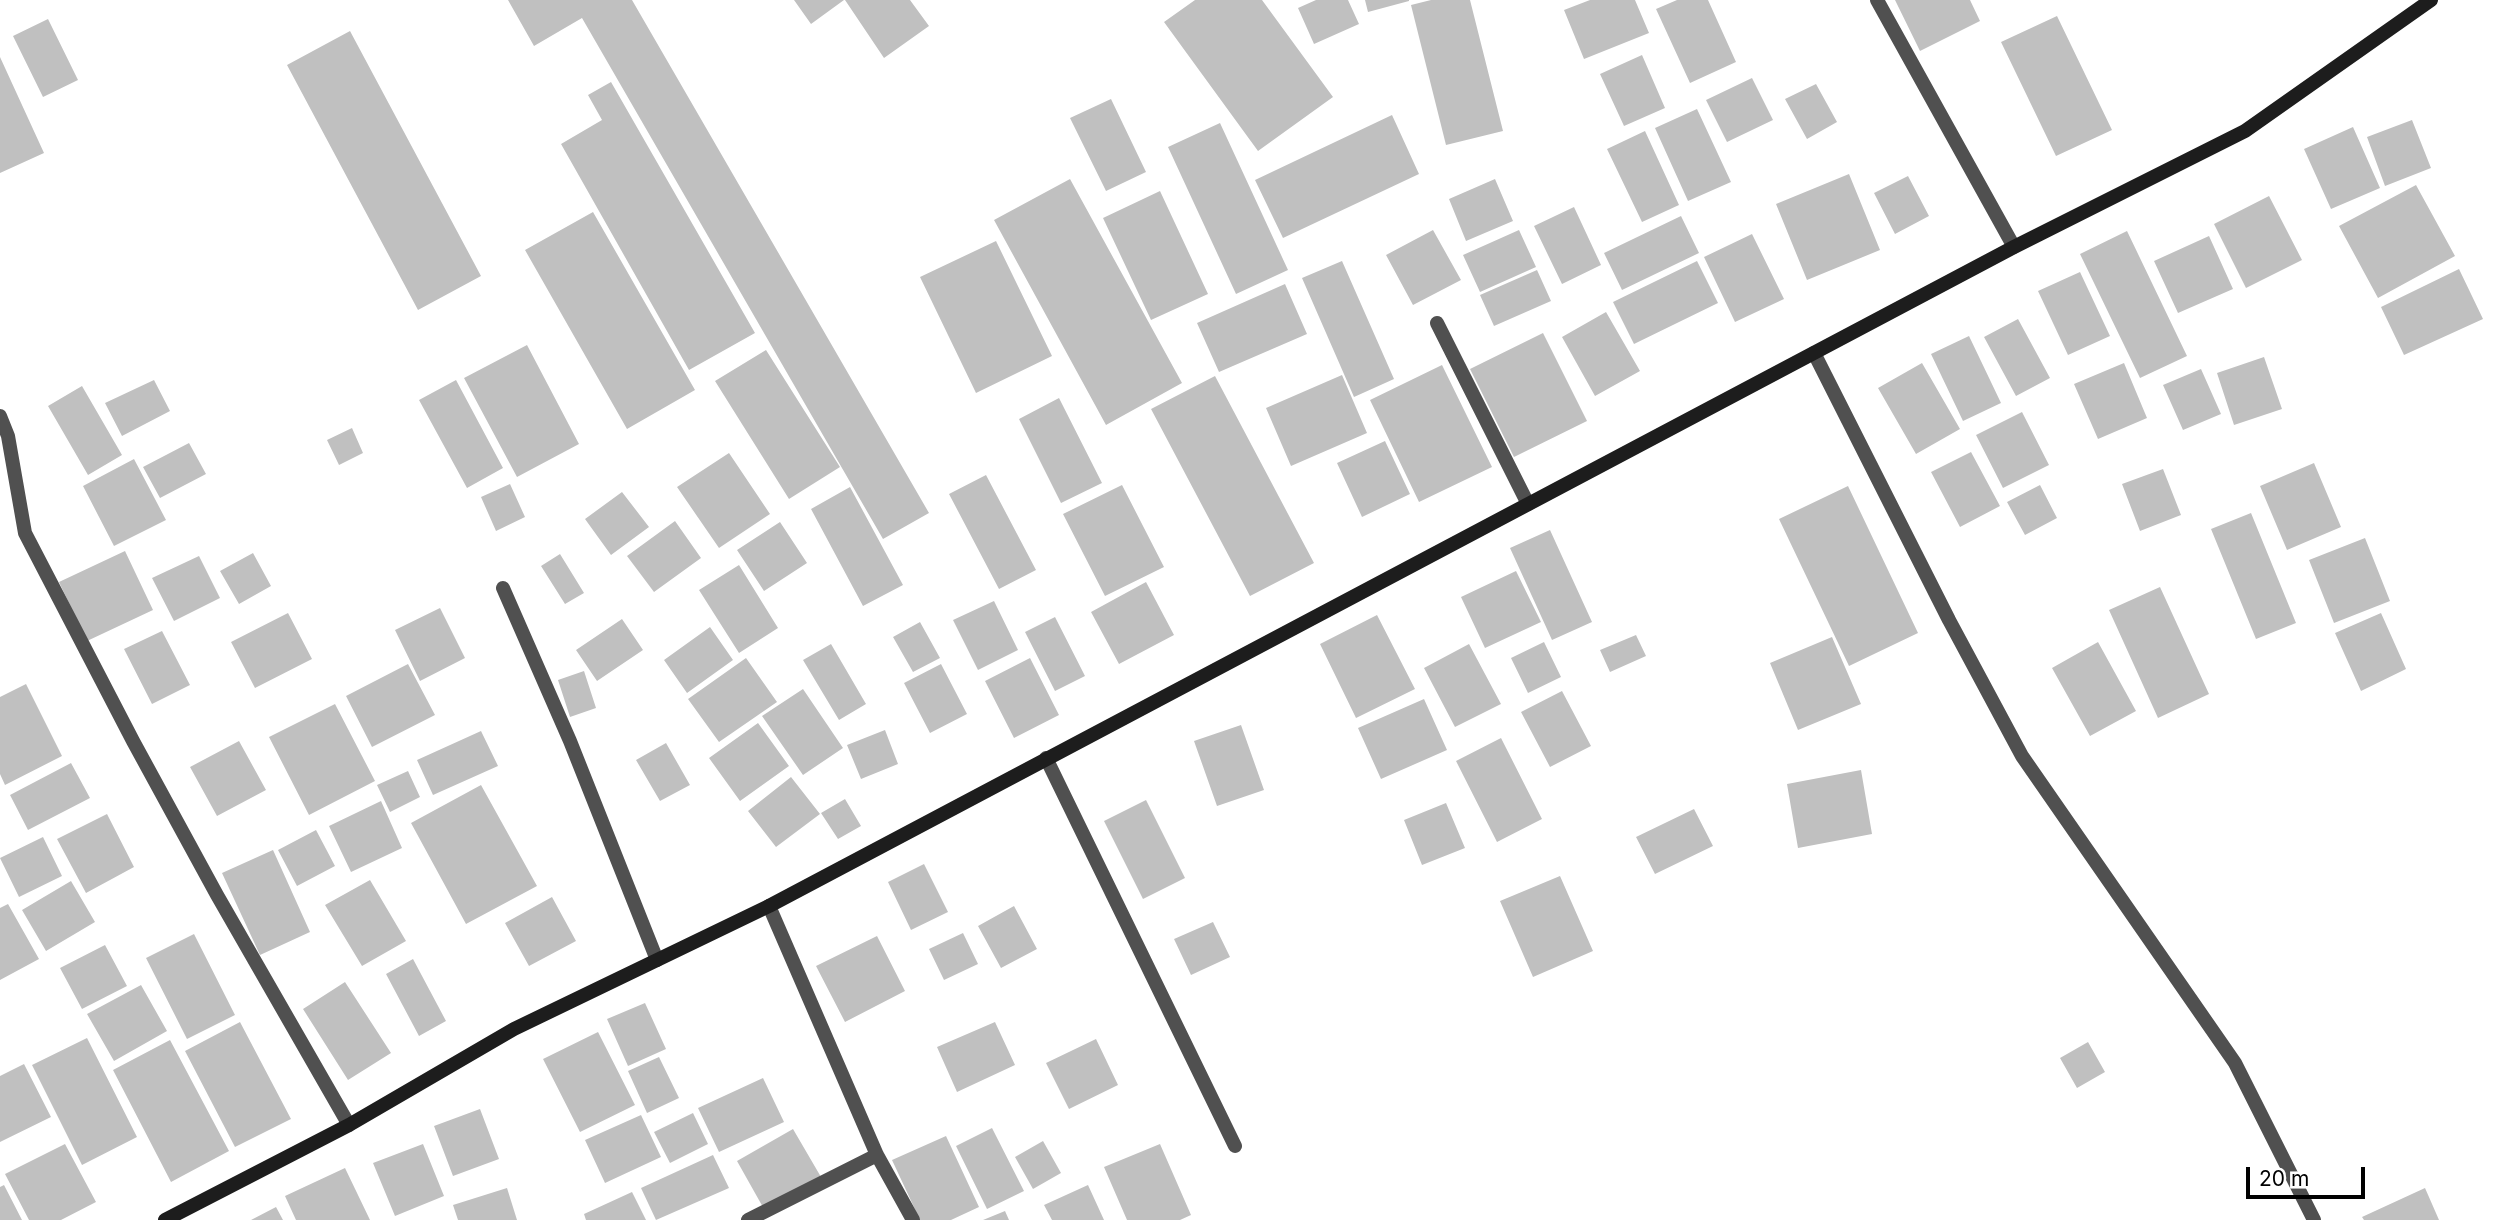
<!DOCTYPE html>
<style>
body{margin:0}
#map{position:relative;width:2495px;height:1220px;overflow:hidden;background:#fff;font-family:Inter,sans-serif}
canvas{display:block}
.scale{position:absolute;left:2246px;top:1167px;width:119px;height:32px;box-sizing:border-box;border:4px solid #000;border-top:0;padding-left:9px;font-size:21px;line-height:24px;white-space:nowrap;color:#000;-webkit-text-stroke:5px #fff;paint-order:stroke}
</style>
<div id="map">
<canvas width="2495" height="1220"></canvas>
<div class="scale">20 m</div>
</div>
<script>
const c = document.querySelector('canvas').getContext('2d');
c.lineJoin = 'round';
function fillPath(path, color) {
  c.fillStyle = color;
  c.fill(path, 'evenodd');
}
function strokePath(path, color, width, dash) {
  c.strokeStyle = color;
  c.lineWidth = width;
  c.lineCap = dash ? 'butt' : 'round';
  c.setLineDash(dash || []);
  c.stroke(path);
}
fillPath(new Path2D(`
 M 508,0 L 632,0 L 929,513 L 883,539 L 582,18 L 534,46 Z
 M 794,0 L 844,0 L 811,24 Z
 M 845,0 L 910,0 L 929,26 L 884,58 Z
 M 1195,0 L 1262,0 L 1333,97 L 1258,151 L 1164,22 Z
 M 1316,0 L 1348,0 L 1359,24 L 1314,44 L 1298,8 Z
 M 1365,0 L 1409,0 L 1409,1 L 1368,12 Z
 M 1431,0 L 1470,0 L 1503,131 L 1446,145 L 1411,5 Z
 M 1590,0 L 1635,0 L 1649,33 L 1584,59 L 1564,10 Z
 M 1677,0 L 1708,0 L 1736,62 L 1690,83 L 1656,9 Z
 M 1895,0 L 1970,0 L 1980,21 L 1920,51 Z
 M 2057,16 L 2112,130 L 2056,156 L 2001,42 Z
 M 48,19 L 78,80 L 43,97 L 13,36 Z
 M 350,31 L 481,276 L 418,310 L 287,65 Z
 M 1642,55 L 1665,108 L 1624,126 L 1600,74 Z
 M 0,57 L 44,153 L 0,173 Z
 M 1752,78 L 1773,120 L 1727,142 L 1706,100 Z
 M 611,82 L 755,333 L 689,370 L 561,144 L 602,120 L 588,95 Z
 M 1816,84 L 1837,122 L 1807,139 L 1785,99 Z
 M 1111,99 L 1146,172 L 1106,191 L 1070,118 Z
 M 1697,109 L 1731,182 L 1688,201 L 1655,128 Z
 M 1392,115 L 1419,174 L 1283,238 L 1255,180 Z
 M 2412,120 L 2431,168 L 2385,186 L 2367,137 Z
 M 1220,123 L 1288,270 L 1236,294 L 1168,147 Z
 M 2353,127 L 2380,188 L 2331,209 L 2304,149 Z
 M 1645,131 L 1679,205 L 1642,222 L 1607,149 Z
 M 1849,174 L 1880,250 L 1807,280 L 1776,204 Z
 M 1908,176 L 1929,216 L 1895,234 L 1874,193 Z
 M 1070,179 L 1182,383 L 1106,425 L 994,220 Z
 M 1495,179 L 1513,221 L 1466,241 L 1449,199 Z
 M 2416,185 L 2455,256 L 2378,298 L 2339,226 Z
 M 1160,191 L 1208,294 L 1151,320 L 1103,218 Z
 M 2269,196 L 2302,260 L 2246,288 L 2214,224 Z
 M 1574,207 L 1601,265 L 1562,284 L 1534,226 Z
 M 593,212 L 695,390 L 627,429 L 525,250 Z
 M 1681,216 L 1699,253 L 1622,290 L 1604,253 Z
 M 1433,230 L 1461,280 L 1413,305 L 1386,255 Z
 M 1519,230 L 1536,267 L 1480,292 L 1463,255 Z
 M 2127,231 L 2187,356 L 2140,378 L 2080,254 Z
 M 1752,234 L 1784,299 L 1735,322 L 1704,257 Z
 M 2209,236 L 2233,289 L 2178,313 L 2154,261 Z
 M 996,241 L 1052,356 L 976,393 L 920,277 Z
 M 1342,261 L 1394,379 L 1354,397 L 1302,278 Z
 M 1697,261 L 1718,303 L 1634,344 L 1613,302 Z
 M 2459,269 L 2483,319 L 2404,355 L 2381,307 Z
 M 1537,270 L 1551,301 L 1494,326 L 1480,295 Z
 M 2080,272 L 2110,336 L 2068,355 L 2038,291 Z
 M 1285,284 L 1307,334 L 1219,372 L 1197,323 Z
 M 1606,312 L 1640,371 L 1595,396 L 1562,337 Z
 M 2018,319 L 2050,378 L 2016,396 L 1984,337 Z
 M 1543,333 L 1587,421 L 1514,457 L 1470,369 Z
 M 1969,336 L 2001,403 L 1963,421 L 1931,354 Z
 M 527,345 L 579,444 L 517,477 L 464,378 Z
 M 766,350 L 840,467 L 789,499 L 715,381 Z
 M 2264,357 L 2282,409 L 2234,425 L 2217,373 Z
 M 1922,363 L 1960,429 L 1916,454 L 1878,388 Z
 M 2124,363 L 2147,418 L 2098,439 L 2074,384 Z
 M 1442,365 L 1492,467 L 1419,502 L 1370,400 Z
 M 2201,369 L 2221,414 L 2183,430 L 2163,385 Z
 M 1342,375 L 1367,433 L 1291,466 L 1266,408 Z
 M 1215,376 L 1314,563 L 1250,596 L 1151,409 Z
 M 154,380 L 170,411 L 122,436 L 105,403 Z
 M 456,380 L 503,468 L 467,488 L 419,400 Z
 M 82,386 L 122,455 L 88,475 L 48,406 Z
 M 1059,398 L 1102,483 L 1061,503 L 1019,419 Z
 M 2022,412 L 2049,465 L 2003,488 L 1976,435 Z
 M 352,428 L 363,453 L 339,465 L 327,440 Z
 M 1385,441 L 1410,494 L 1362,517 L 1337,463 Z
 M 189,443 L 206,474 L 160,498 L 143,467 Z
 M 1971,452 L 2000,506 L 1960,527 L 1931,472 Z
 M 729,453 L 770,514 L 719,548 L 677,487 Z
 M 134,459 L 166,520 L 114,546 L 83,486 Z
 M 2314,463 L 2341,527 L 2287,550 L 2260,486 Z
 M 2163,469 L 2181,515 L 2140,531 L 2122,484 Z
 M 986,475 L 1036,570 L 999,589 L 949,494 Z
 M 510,484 L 525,517 L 496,531 L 481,497 Z
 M 1122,485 L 1164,567 L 1105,596 L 1063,514 Z
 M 2040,485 L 2057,518 L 2025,535 L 2007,502 Z
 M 1848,486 L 1918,633 L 1849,666 L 1779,519 Z
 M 850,487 L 903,585 L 863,606 L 811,509 Z
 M 622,492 L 649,527 L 611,555 L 585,519 Z
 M 2251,513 L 2296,623 L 2256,639 L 2211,529 Z
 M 675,521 L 701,558 L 654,592 L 627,556 Z
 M 780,522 L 807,563 L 764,591 L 737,550 Z
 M 1550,530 L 1592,622 L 1552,640 L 1510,548 Z
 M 2365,538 L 2390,601 L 2334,623 L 2309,560 Z
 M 125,551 L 153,610 L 87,641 L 59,582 Z
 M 253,553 L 271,586 L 239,604 L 220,571 Z
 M 560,554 L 584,593 L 565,604 L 541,566 Z
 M 199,556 L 220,598 L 174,621 L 152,578 Z
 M 739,565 L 778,628 L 739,653 L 699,590 Z
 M 1516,571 L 1541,622 L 1485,648 L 1461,597 Z
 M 1146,582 L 1174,635 L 1119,664 L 1091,612 Z
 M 2160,587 L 2209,694 L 2158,718 L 2109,610 Z
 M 994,601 L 1018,650 L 978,670 L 953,620 Z
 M 440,608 L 465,658 L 420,681 L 395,630 Z
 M 288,613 L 312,659 L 255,688 L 231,642 Z
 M 2381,613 L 2406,669 L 2361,691 L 2335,633 Z
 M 1377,615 L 1415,689 L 1356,718 L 1320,644 Z
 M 1055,617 L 1085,676 L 1055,691 L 1025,632 Z
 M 622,619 L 643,650 L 597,681 L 576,650 Z
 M 920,622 L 940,658 L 913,672 L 893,637 Z
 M 710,627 L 733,660 L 687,693 L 664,660 Z
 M 162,631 L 190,685 L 152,704 L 124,649 Z
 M 1636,635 L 1646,656 L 1610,672 L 1600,650 Z
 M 1832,637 L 1861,704 L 1798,730 L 1770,663 Z
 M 1544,642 L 1561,677 L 1528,693 L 1511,658 Z
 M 2098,642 L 2136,711 L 2090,736 L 2052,668 Z
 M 831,644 L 866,704 L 839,720 L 803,660 Z
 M 1469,644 L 1501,704 L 1455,727 L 1424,668 Z
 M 746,658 L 777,702 L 719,742 L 688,699 Z
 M 1030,658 L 1059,715 L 1014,738 L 985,681 Z
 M 408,664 L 435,715 L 372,747 L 346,696 Z
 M 941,664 L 967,714 L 930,733 L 904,683 Z
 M 584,671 L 596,708 L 570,717 L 558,680 Z
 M 26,684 L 62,756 L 5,785 L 0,774 L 0,697 Z
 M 803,689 L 843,748 L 803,775 L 762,716 Z
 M 1562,691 L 1591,746 L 1550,767 L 1521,712 Z
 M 1424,699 L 1447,750 L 1381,779 L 1358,728 Z
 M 335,704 L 375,781 L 309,815 L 269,737 Z
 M 758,723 L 789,766 L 740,801 L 709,758 Z
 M 1241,725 L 1264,790 L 1217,806 L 1194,741 Z
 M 885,730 L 898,764 L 861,779 L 847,745 Z
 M 481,731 L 498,766 L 433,795 L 417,760 Z
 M 1501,738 L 1542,819 L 1497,842 L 1456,761 Z
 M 239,741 L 266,790 L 217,816 L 190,767 Z
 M 666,743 L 690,785 L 660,801 L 636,760 Z
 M 71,763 L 90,798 L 28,830 L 10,795 Z
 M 1861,770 L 1872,834 L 1798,848 L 1787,784 Z
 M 408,771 L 420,797 L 390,812 L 377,785 Z
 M 791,777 L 820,814 L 776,847 L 748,811 Z
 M 481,785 L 537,886 L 466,924 L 411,823 Z
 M 845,799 L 861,826 L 838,839 L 821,813 Z
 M 1146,800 L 1185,878 L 1143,899 L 1104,821 Z
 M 381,801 L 402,848 L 351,872 L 329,826 Z
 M 1446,803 L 1465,848 L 1422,865 L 1404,820 Z
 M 1694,809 L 1713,846 L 1655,874 L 1636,837 Z
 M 107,814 L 134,867 L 86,893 L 57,839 Z
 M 316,830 L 335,866 L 297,886 L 278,850 Z
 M 43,837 L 62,876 L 19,897 L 0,858 Z
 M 273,850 L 310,932 L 260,955 L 222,873 Z
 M 924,864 L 948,912 L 911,930 L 888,882 Z
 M 1560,876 L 1593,951 L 1533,977 L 1500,901 Z
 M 370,880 L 406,941 L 362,966 L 325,905 Z
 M 71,881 L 95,922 L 46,951 L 22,910 Z
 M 552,897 L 576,941 L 529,966 L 505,923 Z
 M 8,904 L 39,959 L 0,980 L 0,908 Z
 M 1014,906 L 1037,949 L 1001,968 L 978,926 Z
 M 1213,922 L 1230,957 L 1191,975 L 1174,939 Z
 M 963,933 L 978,964 L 944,980 L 929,949 Z
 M 194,934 L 235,1015 L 187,1039 L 146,958 Z
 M 877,936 L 905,991 L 845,1022 L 816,966 Z
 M 105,945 L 127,986 L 82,1009 L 60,968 Z
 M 413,959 L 446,1021 L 419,1036 L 386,974 Z
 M 345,982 L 391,1053 L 348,1080 L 303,1009 Z
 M 141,985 L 167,1031 L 114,1061 L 87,1014 Z
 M 645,1003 L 666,1049 L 628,1066 L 607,1019 Z
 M 240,1022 L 291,1119 L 235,1147 L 185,1051 Z
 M 995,1022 L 1015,1065 L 957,1092 L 937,1047 Z
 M 598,1032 L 635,1105 L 580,1132 L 543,1059 Z
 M 87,1038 L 137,1137 L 82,1165 L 32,1065 Z
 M 1096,1039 L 1118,1085 L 1069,1109 L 1046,1063 Z
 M 170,1040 L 229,1151 L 171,1182 L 113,1070 Z
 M 2088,1042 L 2105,1072 L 2077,1088 L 2060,1058 Z
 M 659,1057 L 679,1098 L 647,1113 L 628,1071 Z
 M 24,1064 L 51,1117 L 0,1142 L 0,1076 Z
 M 763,1078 L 784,1122 L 719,1152 L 698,1108 Z
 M 480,1109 L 499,1159 L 453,1176 L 434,1126 Z
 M 693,1113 L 708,1144 L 670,1163 L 654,1132 Z
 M 641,1115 L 661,1157 L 605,1183 L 585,1140 Z
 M 992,1128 L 1024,1191 L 987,1209 L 956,1146 Z
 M 793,1129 L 821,1177 L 764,1209 L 737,1161 Z
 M 946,1136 L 979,1207 L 951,1220 L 920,1220 L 892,1160 Z
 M 1043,1141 L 1061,1173 L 1033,1189 L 1015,1157 Z
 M 65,1144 L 96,1202 L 61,1220 L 29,1220 L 5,1174 Z
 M 423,1144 L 444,1196 L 395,1216 L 373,1163 Z
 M 1160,1144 L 1191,1215 L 1180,1220 L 1127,1220 L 1104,1167 Z
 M 713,1155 L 729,1188 L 656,1220 L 641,1188 Z
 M 345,1168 L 370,1220 L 296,1220 L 285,1196 Z
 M 4,1185 L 22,1220 L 0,1220 L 0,1187 Z
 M 1088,1185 L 1104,1220 L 1052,1220 L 1044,1205 Z
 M 507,1188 L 517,1220 L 458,1220 L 453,1205 Z
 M 2425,1188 L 2439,1220 L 2364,1220 L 2362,1217 Z
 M 632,1192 L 646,1220 L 586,1220 L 584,1214 Z
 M 276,1207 L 283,1220 L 251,1220 Z
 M 1005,1211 L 1009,1220 L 983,1220 Z`), '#c0c0c0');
strokePath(new Path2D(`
 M 1437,323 L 1528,504
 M 1814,353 L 1949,620 L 2022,756 L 2235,1063 L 2314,1220`), '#505050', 14);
strokePath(new Path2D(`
 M 1877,0 L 2014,247
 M 0,416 L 8,436 L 25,533 L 133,741 L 217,895 L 349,1125
 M 503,588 L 570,741 L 657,960
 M 1046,758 L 1235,1146
 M 769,906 L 877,1155 L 913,1220
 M 748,1220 L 877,1155`), '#505050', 14);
strokePath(new Path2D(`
 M 165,1220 L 349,1125 L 514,1029 L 769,906 L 2014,247 L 2245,131 L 2431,0`), '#1d1d1d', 14);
</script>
